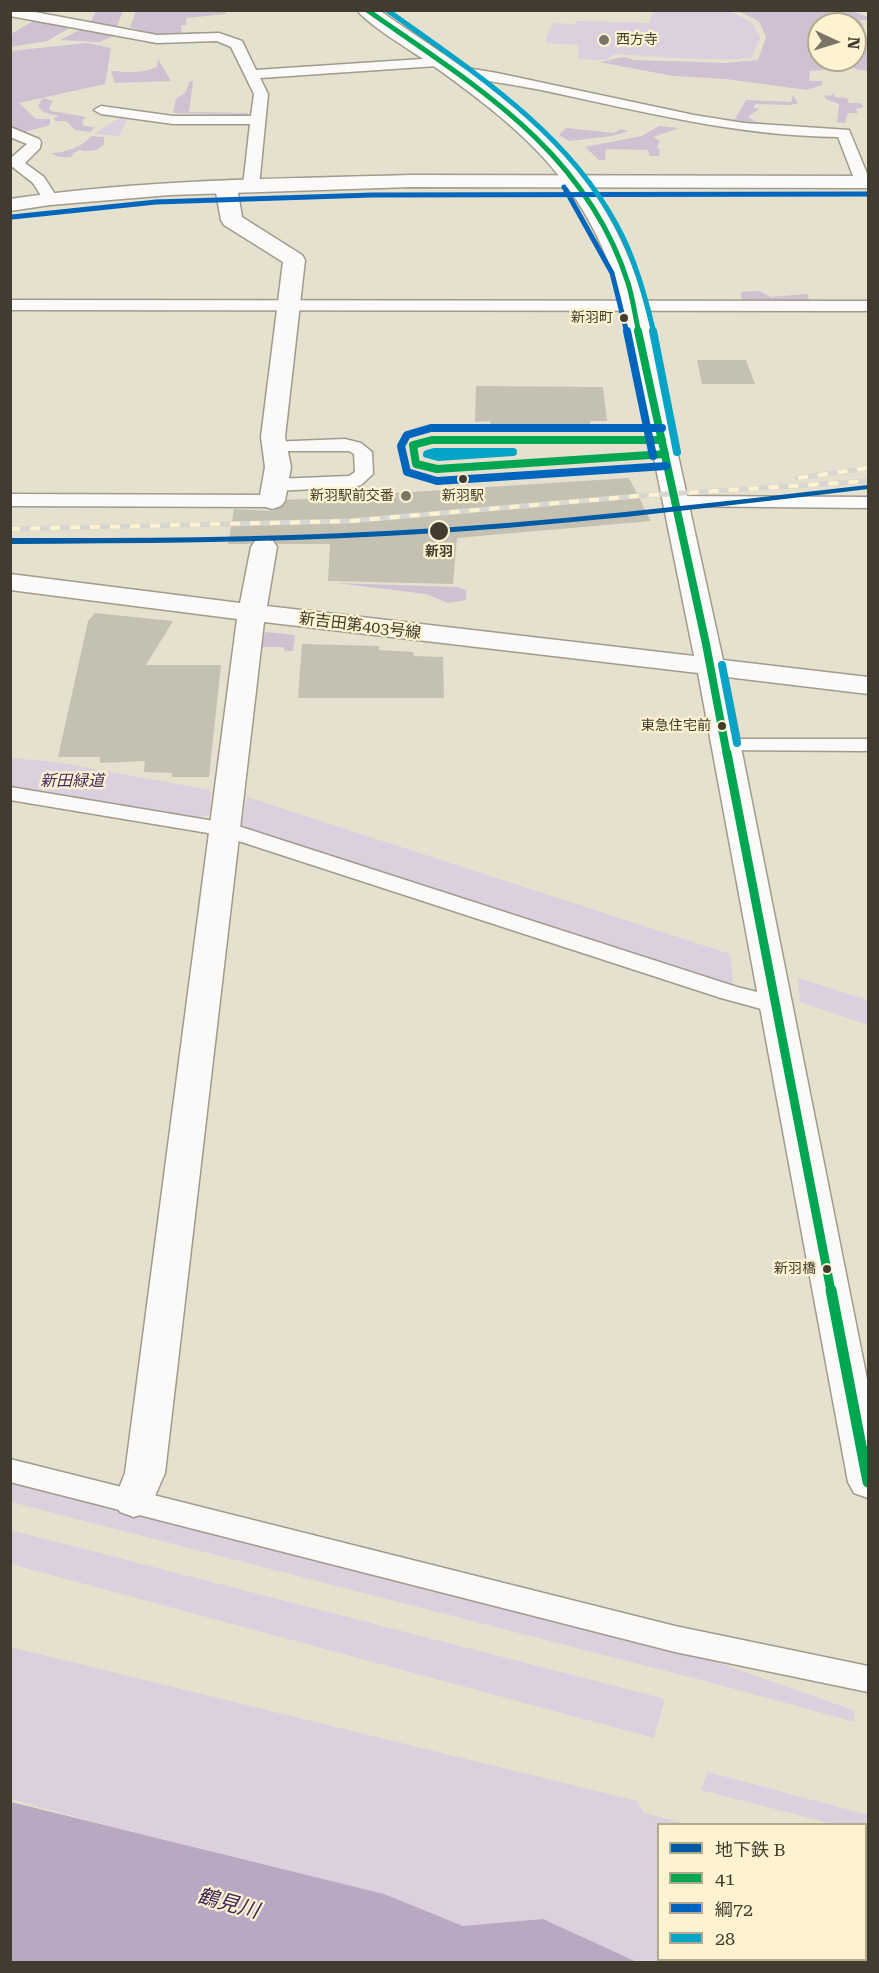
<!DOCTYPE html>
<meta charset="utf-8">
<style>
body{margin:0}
#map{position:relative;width:879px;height:1973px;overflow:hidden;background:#e6e0ce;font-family:"Roboto Serif","Noto Sans JP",serif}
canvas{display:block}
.frame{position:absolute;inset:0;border:12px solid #413c2f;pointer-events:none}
.legend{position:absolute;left:657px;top:1823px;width:210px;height:138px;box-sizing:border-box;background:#fef3d1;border:2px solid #b2aa90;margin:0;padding:8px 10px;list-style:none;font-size:18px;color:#413c2f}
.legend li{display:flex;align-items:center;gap:12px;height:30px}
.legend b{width:30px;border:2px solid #b2aa90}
.north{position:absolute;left:807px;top:12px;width:60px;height:60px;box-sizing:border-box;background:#fef3d1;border:2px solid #b2aa90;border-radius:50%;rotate:94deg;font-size:16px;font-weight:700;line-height:24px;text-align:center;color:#413c2f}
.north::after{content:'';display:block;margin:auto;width:21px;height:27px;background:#7b7567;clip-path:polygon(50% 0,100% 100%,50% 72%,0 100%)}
</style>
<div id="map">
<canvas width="879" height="1973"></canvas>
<div class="frame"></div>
<ul class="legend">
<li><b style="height:8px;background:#005ba5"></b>地下鉄 B</li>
<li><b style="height:8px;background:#00a651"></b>41</li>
<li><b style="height:8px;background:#0065bd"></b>綱72</li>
<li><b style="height:8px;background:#03a4c6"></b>28</li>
</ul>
<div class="north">N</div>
</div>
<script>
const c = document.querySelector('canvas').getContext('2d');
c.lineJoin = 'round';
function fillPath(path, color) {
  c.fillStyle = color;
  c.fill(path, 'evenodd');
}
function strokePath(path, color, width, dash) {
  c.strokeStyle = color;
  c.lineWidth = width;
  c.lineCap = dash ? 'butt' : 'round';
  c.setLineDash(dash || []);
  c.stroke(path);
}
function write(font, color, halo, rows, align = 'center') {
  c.font = font + ' "Roboto Serif","Noto Sans JP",serif';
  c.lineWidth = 4.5;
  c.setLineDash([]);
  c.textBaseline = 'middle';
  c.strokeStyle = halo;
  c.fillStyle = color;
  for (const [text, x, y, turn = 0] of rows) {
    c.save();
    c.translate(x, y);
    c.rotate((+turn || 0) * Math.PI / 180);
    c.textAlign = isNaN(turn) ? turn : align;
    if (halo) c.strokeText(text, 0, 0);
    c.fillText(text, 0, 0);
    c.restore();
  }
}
fillPath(new Path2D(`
 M 653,10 L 730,11 L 751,22 L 760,37 L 752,58 C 706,62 660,56 614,54 L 606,60 L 578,59 L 579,45 L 547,43 L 546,38 L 553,23 L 575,24 L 577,21 L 649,23 Z
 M 119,114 L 137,117 L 127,120 L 119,136 L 94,134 L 119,118 Z
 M 11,758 L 56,762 L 210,790 L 211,814 L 195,819 L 11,787 Z
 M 247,797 L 730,954 L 733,984 L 241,826 Z
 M 798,978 L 868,1000 L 868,1025 L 800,1002 Z
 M 10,1482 L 716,1662 L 853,1710 L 855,1722 L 709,1682 L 11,1502 Z
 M 10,1530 L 665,1699 L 654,1738 L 11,1564 Z
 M 10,1647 L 637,1801 L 644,1813 L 686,1824 L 658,1824 L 658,1960 L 673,1960 L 637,1962 L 543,1919 L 463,1926 L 384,1894 L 98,1823 L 11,1799 Z
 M 708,1772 L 868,1815 L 868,1834 L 866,1833 L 866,1824 L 833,1824 L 701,1790 Z`), '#dccfde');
fillPath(new Path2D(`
 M 224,10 L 226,14 L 186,18 L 186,25 L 181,25 L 182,33 L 198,32 L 197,34 L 152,35 L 130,27 L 136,11 Z
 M 96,11 L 123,11 L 116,28 L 90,23 Z
 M 738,11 L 852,11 L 868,17 L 868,20 L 859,20 L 864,25 L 855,28 L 855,24 L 819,24 L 819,60 L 855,60 L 855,30 L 868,37 L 868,71 L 855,69 L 853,66 L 835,65 L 834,69 L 810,71 L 809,81 L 823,81 L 822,85 L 807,90 L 726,79 L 673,76 L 599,62 C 611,62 622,53 633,60 L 726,63 L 758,60 L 766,37 L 759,21 Z
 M 35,20 L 71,27 L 47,41 L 11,47 L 11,34 Z
 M 82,29 L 116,35 L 99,42 L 60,40 Z
 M 87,43 L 111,48 L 105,84 L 19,103 L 36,119 L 50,119 L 50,125 L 11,136 L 11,51 Z
 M 158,59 L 171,81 L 115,83 L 111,71 C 129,72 140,74 157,67 Z
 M 190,81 L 193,81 L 189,112 L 248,113 L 247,115 L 173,113 L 176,99 L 185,93 Z
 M 833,93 L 835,97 L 847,98 L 849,103 L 860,103 L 864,107 L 855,109 L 858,113 L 848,113 L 845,123 L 837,122 L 839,104 L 826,99 L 824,95 L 831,96 Z
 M 793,95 L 798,103 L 791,105 L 756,104 L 753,107 L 759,109 L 748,117 L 762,125 L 733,122 L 746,100 L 791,102 Z
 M 43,98 L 53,101 L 49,108 L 51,111 L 86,117 L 82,121 L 84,126 L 94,127 L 91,132 L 75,130 L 66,121 L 55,121 L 54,118 L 59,116 L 43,112 L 38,106 Z
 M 659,126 L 679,128 L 653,137 L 660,141 L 657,147 L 660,150 L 659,156 L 650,156 L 648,150 L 606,149 L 605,160 L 599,160 L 585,147 L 642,136 Z
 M 566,128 L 614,133 L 621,129 L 629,131 L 612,136 L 569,141 L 559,135 Z
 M 91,136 L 104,137 L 104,144 C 97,152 89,152 79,150 L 72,154 L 73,156 C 67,159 55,157 51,153 C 64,153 83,147 91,136 Z
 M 759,291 L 771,297 L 808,294 L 809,303 L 742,303 L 741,292 Z
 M 336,583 L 456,587 L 466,590 L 466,600 L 448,603 L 426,594 Z
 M 265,632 L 295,635 L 293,651 L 285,651 L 283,647 L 262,647 Z`), '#cfc1d1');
fillPath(new Path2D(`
 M 11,1802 L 384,1894 L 463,1926 L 543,1919 L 637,1962 L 673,1960 L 855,1960 L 868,1962 L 17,1962 L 10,1960 Z`), '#b8a8c1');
fillPath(new Path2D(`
 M 697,360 L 746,360 L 755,384 L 702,384 Z
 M 476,386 L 603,387 L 607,421 L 590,421 L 591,428 L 491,428 L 490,421 L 475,422 Z
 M 629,478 L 651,521 L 457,538 L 453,584 L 328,581 L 330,544 L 278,544 L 273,539 L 264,537 L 255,539 L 250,544 L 228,544 L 234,509 L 273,511 L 283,507 L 287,500 Z
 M 95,613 L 173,621 L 146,665 L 221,665 L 209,777 L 172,777 L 172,773 L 144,772 L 145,761 L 100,763 L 100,757 L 58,757 L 88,621 Z
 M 302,644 L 379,646 L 379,650 L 413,652 L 414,656 L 443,657 L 444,698 L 298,698 Z`), '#c5c1b2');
strokePath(new Path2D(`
 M 264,547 L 272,501`), '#c5bfae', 26, [26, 13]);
const street = new Path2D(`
 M 10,10 L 24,10 L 157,35 L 219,33 L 242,41 L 256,70 L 437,58 L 444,62 L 437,66 L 260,78 L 268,94 L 259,186 L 251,191 L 243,186 L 250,124 L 173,124 L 101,114 L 94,110 L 101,106 L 173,116 L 251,116 L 254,94 L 231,47 L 217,41 L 157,43 L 10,16 Z
 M 448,65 L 497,73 L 694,115 L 744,123 L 849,130 L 868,176 L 868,184 L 863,186 L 855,181 L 838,137 C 738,136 644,112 546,91 C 512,84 477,80 443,72 L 441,69 Z
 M 10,127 L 39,139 L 41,142 L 40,148 L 25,163 L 44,177 L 58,199 L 55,202 L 45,202 L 33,183 L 10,165 L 12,157 L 27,144 L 10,137 Z
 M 10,300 L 868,301 L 868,311 L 10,310 Z
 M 345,439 L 361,443 L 372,452 L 373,474 L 361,485 L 354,487 L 275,491 L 268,489 L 266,485 L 268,481 L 275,479 L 349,476 L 355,472 L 354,454 L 349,451 L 275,451 L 269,450 L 266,446 L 269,442 Z
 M 10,494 L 272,495 L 279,497 L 281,501 L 279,505 L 272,507 L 10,506 Z
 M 674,496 L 868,497 L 868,508 L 667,506 L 665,502 L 667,498 Z
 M 725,739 L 868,739 L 868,751 L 717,750 L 714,745 L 717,740 Z
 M 10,787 L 232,824 L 737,987 L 785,999 L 788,1005 L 785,1011 L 776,1013 L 721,998 L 220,835 L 10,800 Z
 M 10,1459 L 675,1626 L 868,1666 L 868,1692 L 675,1652 L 10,1482 Z`);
const secondary = new Path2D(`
 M 357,10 L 379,10 C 438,52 504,90 554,143 C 598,188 628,245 645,305 L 723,660 L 868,677 L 868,694 L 727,677 L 868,1384 L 868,1498 L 854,1493 L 848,1482 L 698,673 L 264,622 L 165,1473 L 148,1512 L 134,1517 L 120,1512 L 114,1501 L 125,1473 L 237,619 L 10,590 L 10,574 L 240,603 L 251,547 L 255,541 L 264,539 L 273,541 L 277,547 L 267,606 L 694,656 L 623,305 C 590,188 530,135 435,67 C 417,54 369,26 357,10 Z
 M 226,181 L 233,183 L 237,187 L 242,217 L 302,255 L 305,260 L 285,437 L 291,467 L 285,501 L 281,506 L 272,509 L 263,506 L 259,501 L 265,467 L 261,437 L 283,262 L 224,225 L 221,220 L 215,187 L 219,183 Z`);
const primary = new Path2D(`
 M 411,175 L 868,176 L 868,188 L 411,187 L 170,195 L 50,205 L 10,211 L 10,199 C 143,179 278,179 411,175 Z`);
strokePath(street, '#9f9b8d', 3);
strokePath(secondary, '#9f9b8d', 3);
strokePath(primary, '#9f9b8d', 3);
fillPath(street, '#fbfaf8');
fillPath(secondary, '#fbfaf8');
fillPath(primary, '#fbfaf8');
const rail = new Path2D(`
 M 798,478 L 868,468
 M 10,529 L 350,521 L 638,496 L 868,481`);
strokePath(rail, '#d8d6d0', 5);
strokePath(rail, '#fef3d1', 4, [10]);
strokePath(new Path2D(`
 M 367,10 C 474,85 586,150 628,283 C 633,299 635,316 639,333`), '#00a651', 5);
strokePath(new Path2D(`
 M 638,331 L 706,644 L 727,755
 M 662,440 L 432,440 L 413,445 L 416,464 L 437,469 L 665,454`), '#00a651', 8);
strokePath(new Path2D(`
 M 727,753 L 831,1291`), '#00a651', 9);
strokePath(new Path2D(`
 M 831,1290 L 868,1482`), '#00a651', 11);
strokePath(new Path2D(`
 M 564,187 L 612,273 L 627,333
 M 12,217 L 156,202 L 372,195 L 868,194`), '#0065bd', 5);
strokePath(new Path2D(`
 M 627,331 L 653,456
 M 662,428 L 431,428 L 407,435 L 401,446 L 407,472 L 437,481 L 666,466`), '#0065bd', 8);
strokePath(new Path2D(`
 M 387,10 C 472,71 565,130 616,224 C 635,258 645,296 654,333`), '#03a4c6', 5);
strokePath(new Path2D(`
 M 653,331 L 677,452
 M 434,452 L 513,452 L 438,457 L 427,454 Z
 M 722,665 L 737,743`), '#03a4c6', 8);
fillPath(new Path2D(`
 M 868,485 L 868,489 C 708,508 547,528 386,536 C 261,543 136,543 10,544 L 10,538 C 136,538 261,538 386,531 C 547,523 708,503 868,485 Z`), '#005ba5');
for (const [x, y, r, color] of [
 [604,40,6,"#7b7567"],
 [624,318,5,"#413c2f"],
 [463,479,5,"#413c2f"],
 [406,496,6,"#7b7567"],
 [439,531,10,"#413c2f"],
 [722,726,5,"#413c2f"],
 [827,1269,5,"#413c2f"]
]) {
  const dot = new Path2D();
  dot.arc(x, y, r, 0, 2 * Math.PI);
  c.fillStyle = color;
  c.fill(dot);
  strokePath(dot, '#fef3d1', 2);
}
write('14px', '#413c2f', '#fef3d1', [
 ["西方寺",616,40],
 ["新羽駅前交番",394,496,"right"]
], 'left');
write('14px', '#413c2f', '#fef3d1', [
 ["新羽町",613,318],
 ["新羽駅",463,496,"center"],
 ["東急住宅前",711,726],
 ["新羽橋",816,1269]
], 'right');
write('bold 14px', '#413c2f', '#fef3d1', [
 ["新羽",439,552]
]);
write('16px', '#413c2f', '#fef3d1', [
 ["新吉田第403号線",360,626,7]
]);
write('italic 16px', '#462a61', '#fef3d1', [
 ["新田緑道",72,781]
]);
write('italic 21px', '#40245a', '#fef3d1', [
 ["鶴見川",228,1904,15]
]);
</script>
